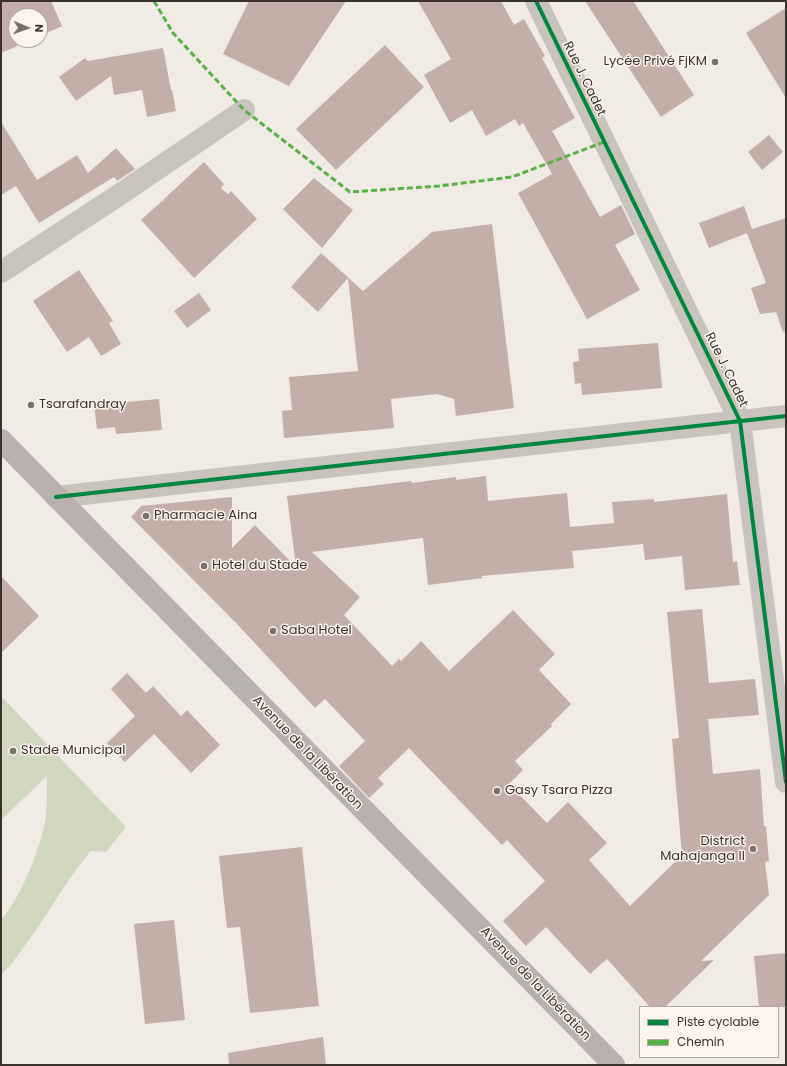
<!DOCTYPE html>
<meta charset="utf-8">
<style>
body{margin:0}
#map{position:relative;width:787px;height:1066px;overflow:hidden;background:#f0ebe5;font-family:Poppins,sans-serif}
canvas{display:block}
.frame{position:absolute;inset:0;border:2px solid #3b302b;pointer-events:none}
.legend{position:absolute;left:639px;top:1006px;width:140px;height:52px;box-sizing:border-box;background:#fbf5ee;border:1px solid #aea6a0;margin:0;padding:5px 7px;list-style:none;font-size:12px;color:#3b302b}
.legend li{display:flex;align-items:center;gap:8px;height:20px}
.legend b{width:20px;border:1px solid #aea6a0}
.north{position:absolute;left:8px;top:8px;width:40px;height:40px;box-sizing:border-box;background:#fbf5ee;border:1px solid #aea6a0;border-radius:50%;rotate:92deg;font-size:11px;font-weight:700;line-height:16px;text-align:center;color:#3b302b}
.north::after{content:'';display:block;margin:auto;width:14px;height:18px;background:#7a716c;clip-path:polygon(50% 0,100% 100%,50% 72%,0 100%)}
</style>
<div id="map">
<canvas width="787" height="1066"></canvas>
<div class="frame"></div>
<ul class="legend">
<li><b style="height:5px;background:#00873e"></b>Piste cyclable</li>
<li><b style="height:5px;background:#57b246"></b>Chemin</li>
</ul>
<div class="north">N</div>
</div>
<script>
const c = document.querySelector('canvas').getContext('2d');
c.lineJoin = 'round';
function fillPath(path, color) {
  c.fillStyle = color;
  c.fill(path, 'evenodd');
}
function strokePath(path, color, width, dash) {
  c.strokeStyle = color;
  c.lineWidth = width;
  c.lineCap = dash ? 'butt' : 'round';
  c.setLineDash(dash || []);
  c.stroke(path);
}
function write(font, color, halo, rows, align = 'center') {
  c.font = font + ' Poppins,sans-serif';
  c.lineWidth = 3;
  c.setLineDash([]);
  c.textBaseline = 'middle';
  c.strokeStyle = halo;
  c.fillStyle = color;
  for (const [text, x, y, turn = 0] of rows) {
    c.save();
    c.translate(x, y);
    c.rotate((+turn || 0) * Math.PI / 180);
    c.textAlign = isNaN(turn) ? turn : align;
    if (halo) c.strokeText(text, 0, 0);
    c.fillText(text, 0, 0);
    c.restore();
  }
}
fillPath(new Path2D(`
 M 1,696 L 126,827 L 106,852 L 91,851 C 65,881 47,917 23,948 C 16,958 10,967 1,974 L 1,920 C 22,896 41,847 46,816 C 47,803 47,789 47,776 L 1,820 Z`), '#d1d6bf');
fillPath(new Path2D(`
 M 1,1 L 51,1 L 62,26 L 40,36 L 40,16 L 16,16 L 16,40 L 31,40 L 1,53 Z
 M 249,1 L 346,1 L 289,86 L 223,54 Z
 M 418,1 L 501,1 L 514,25 L 524,19 L 545,56 L 542,58 L 575,118 L 552,131 L 554,134 L 600,217 L 621,205 L 635,234 L 615,245 L 640,290 L 587,319 L 518,193 L 552,174 L 523,123 L 519,126 L 515,119 L 486,136 L 472,110 L 450,123 L 424,75 L 451,59 Z
 M 585,1 L 633,1 L 694,95 L 661,117 Z
 M 786,8 L 786,98 L 746,33 Z
 M 385,45 L 424,87 L 336,170 L 296,129 Z
 M 163,48 L 171,90 L 172,90 L 176,111 L 147,117 L 142,90 L 114,95 L 111,76 L 76,101 L 59,77 L 85,58 L 88,61 Z
 M 1,122 L 37,180 L 77,155 L 88,173 L 116,148 L 135,169 L 117,181 L 114,177 L 39,223 L 16,186 L 1,195 Z
 M 769,135 L 783,152 L 762,170 L 748,152 Z
 M 204,162 L 224,184 L 221,188 L 228,194 L 231,191 L 257,219 L 194,278 L 141,220 L 163,200 L 164,202 L 164,199 Z
 M 314,178 L 353,210 L 322,248 L 283,209 Z
 M 744,206 L 752,229 L 786,218 L 786,331 L 783,332 L 776,312 L 760,314 L 751,288 L 766,283 L 747,233 L 709,248 L 699,223 Z
 M 492,224 L 514,408 L 456,416 L 454,399 L 437,394 L 391,399 L 394,428 L 284,438 L 282,411 L 292,410 L 289,377 L 358,371 L 348,278 L 318,312 L 291,287 L 321,253 L 363,291 L 432,232 Z
 M 79,270 L 113,321 L 109,323 L 121,344 L 101,356 L 89,337 L 67,352 L 33,301 Z
 M 199,293 L 211,310 L 187,328 L 174,311 Z
 M 658,343 L 662,388 L 582,395 L 581,383 L 575,384 L 573,362 L 579,361 L 578,349 Z
 M 159,399 L 162,430 L 116,434 L 115,427 L 97,429 L 94,405 Z
 M 486,476 L 488,501 L 567,493 L 570,527 L 614,523 L 612,502 L 654,499 L 654,502 L 727,494 L 733,562 L 737,561 L 740,585 L 685,590 L 682,556 L 645,560 L 643,544 L 572,551 L 574,568 L 481,576 L 483,578 L 428,585 L 423,538 L 312,552 L 360,597 L 344,615 L 392,666 L 399,659 L 401,661 L 421,641 L 449,671 L 513,610 L 555,654 L 539,670 L 571,704 L 551,724 L 552,726 L 515,761 L 523,770 L 509,784 L 547,823 L 568,802 L 607,843 L 589,860 L 630,906 L 682,855 L 672,739 L 679,738 L 667,612 L 702,609 L 709,683 L 755,679 L 759,715 L 708,719 L 713,774 L 760,769 L 764,826 L 766,826 L 769,861 L 765,862 L 769,895 L 701,961 L 714,960 L 665,1007 L 650,1007 L 607,959 L 590,974 L 546,927 L 526,946 L 503,921 L 545,881 L 507,840 L 502,845 L 409,748 L 378,778 L 384,784 L 369,798 L 339,766 L 365,741 L 325,699 L 315,708 L 238,625 L 131,517 L 141,506 L 232,497 L 232,548 L 255,525 L 296,567 L 287,496 L 411,481 L 412,483 L 456,477 L 456,480 Z
 M 1,576 L 39,616 L 1,653 Z
 M 127,673 L 146,693 L 153,686 L 181,716 L 187,710 L 220,745 L 191,773 L 154,734 L 125,762 L 107,743 L 135,716 L 111,689 Z
 M 302,847 L 319,1006 L 250,1013 L 240,927 L 227,928 L 219,856 Z
 M 174,920 L 185,1020 L 145,1024 L 134,924 Z
 M 786,953 L 786,1007 L 759,1007 L 754,956 Z
 M 323,1037 L 326,1065 L 229,1065 L 228,1053 Z`), '#c3afa7');
strokePath(new Path2D(`
 M 536,1 L 740,421 L 786,782
 M 1,272 L 116,197 L 244,110
 M 56,497 L 786,416`), '#c9c3be', 22);
strokePath(new Path2D(`
 M 1,440 L 614,1065`), '#b8b1ad', 22);
strokePath(new Path2D(`
 M 154,1 L 173,33 L 244,110 L 350,192 L 439,186 L 512,177 L 604,142`), '#57b246', 3, [6, 3]);
strokePath(new Path2D(`
 M 536,1 L 740,421 L 786,782
 M 56,497 L 786,416`), '#00873e', 4);
for (const [x, y, r, color] of [
 [715,62,4,"#7a716c"],
 [31,405,4,"#7a716c"],
 [146,516,4,"#7a716c"],
 [204,566,4,"#7a716c"],
 [273,631,4,"#7a716c"],
 [13,751,4,"#7a716c"],
 [497,791,4,"#7a716c"],
 [753,849,4,"#7a716c"]
]) {
  const dot = new Path2D();
  dot.arc(x, y, r, 0, 2 * Math.PI);
  c.fillStyle = color;
  c.fill(dot);
  strokePath(dot, '#fbf5ee', 1.5);
}
write('13px', '#3b302b', '#fbf5ee', [
 ["Lycée Privé FjKM",707,62,"right"],
 ["Tsarafandray",39,405],
 ["Pharmacie Aina",154,516],
 ["Hotel du Stade",212,566],
 ["Saba Hotel",281,631],
 ["Stade Municipal",21,751],
 ["Gasy Tsara Pizza",505,791],
 ["District",745,842,"right"],
 ["Mahajanga II",745,857,"right"]
], 'left');
write('13px', '#3b302b', '#fbf5ee', [
 ["Rue J. Cadet",584,79,64],
 ["Rue J. Cadet",726,370,64],
 ["Avenue de la Libération",307,753,46],
 ["Avenue de la Libération",535,984,46]
]);
</script>
